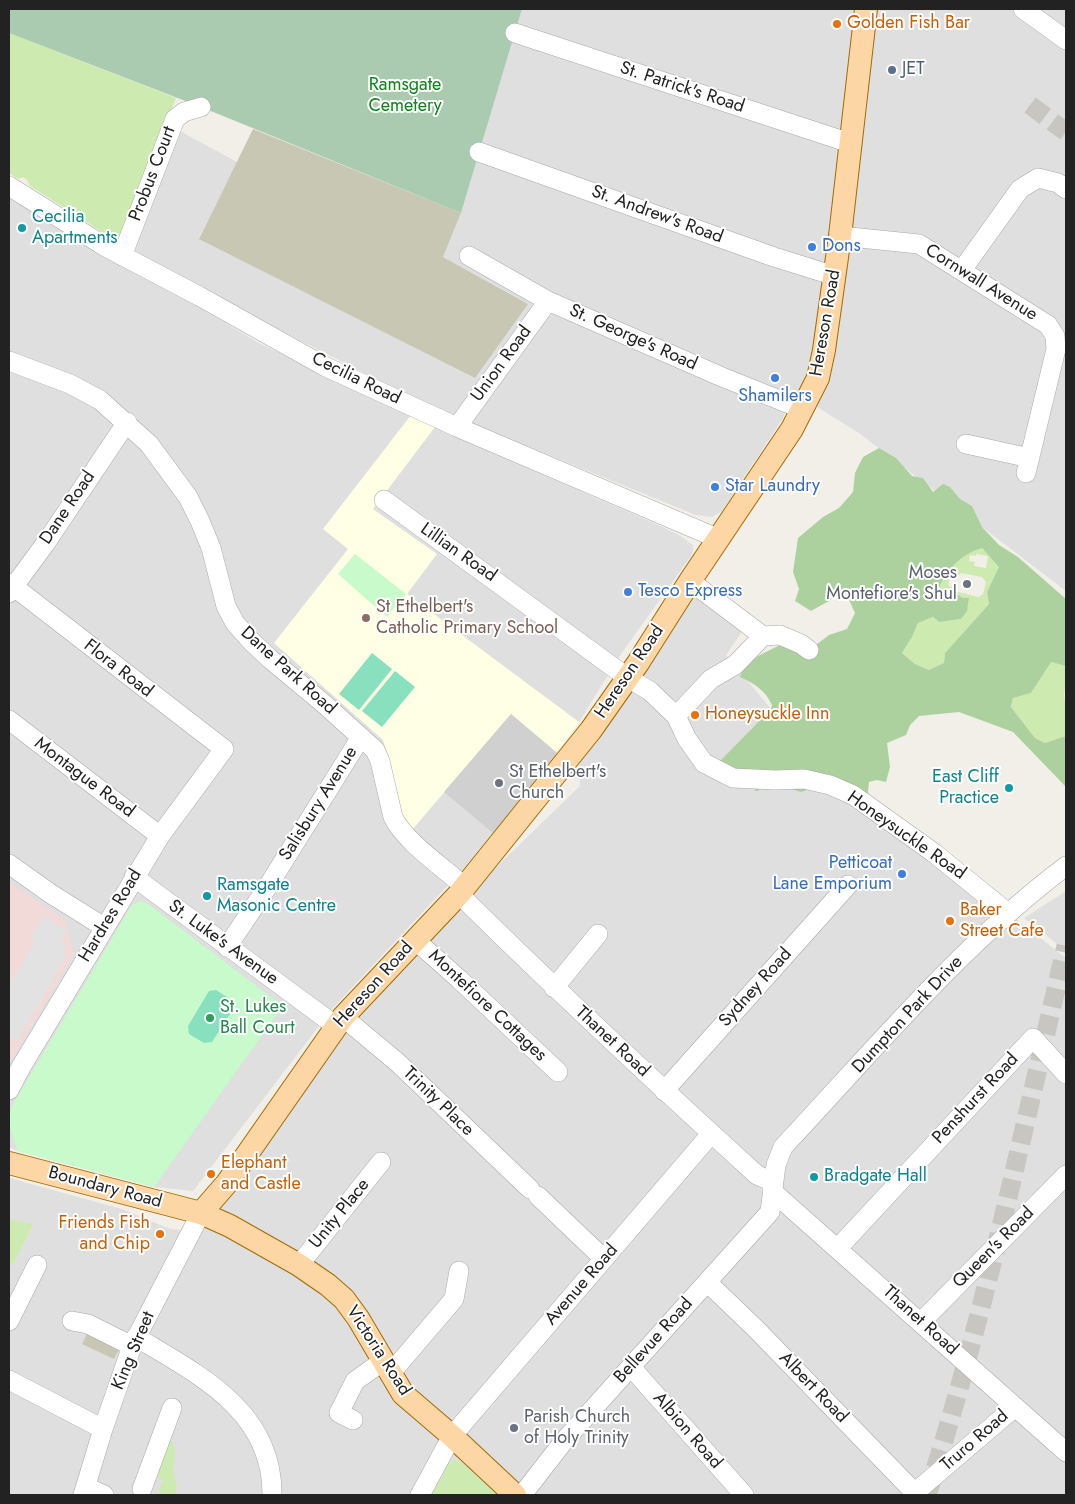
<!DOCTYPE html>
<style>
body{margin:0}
#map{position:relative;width:1075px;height:1504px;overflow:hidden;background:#f2efe9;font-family:Jost,sans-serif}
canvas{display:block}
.frame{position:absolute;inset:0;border:10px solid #222;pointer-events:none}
</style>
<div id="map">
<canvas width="1075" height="1504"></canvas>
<div class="frame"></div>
</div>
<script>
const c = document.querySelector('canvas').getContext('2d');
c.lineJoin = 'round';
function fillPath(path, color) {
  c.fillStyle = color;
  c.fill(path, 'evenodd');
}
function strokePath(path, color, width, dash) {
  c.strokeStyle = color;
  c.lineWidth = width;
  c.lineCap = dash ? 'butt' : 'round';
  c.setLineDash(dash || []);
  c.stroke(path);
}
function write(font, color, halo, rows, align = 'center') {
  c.font = font + ' Jost,sans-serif';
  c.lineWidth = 4;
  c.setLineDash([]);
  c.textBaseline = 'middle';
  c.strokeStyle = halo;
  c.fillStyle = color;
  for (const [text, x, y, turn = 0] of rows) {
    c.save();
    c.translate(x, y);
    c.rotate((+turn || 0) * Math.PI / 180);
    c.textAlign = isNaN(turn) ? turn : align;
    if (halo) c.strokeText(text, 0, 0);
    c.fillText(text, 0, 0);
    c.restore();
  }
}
fillPath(new Path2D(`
 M 522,9 L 1066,9 L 1066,591 L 859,433 L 793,392 L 783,418 L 722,511 L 712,517 L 696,515 L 431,407 L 201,290 L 131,250 L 176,129 L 237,162 L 199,238 L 528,304 L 443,257 L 461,213 Z
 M 9,194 L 259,343 L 440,430 L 656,524 L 679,535 L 693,545 L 693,551 L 691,556 L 621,654 L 579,722 L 557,753 L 464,868 L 332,1009 L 193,1191 L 154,1187 L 18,1151 L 9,1147 Z
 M 693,587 L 745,627 L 726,655 L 771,709 L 717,764 L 854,789 L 1000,893 L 1017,920 L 1066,958 L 1066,1495 L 9,1495 L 9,1178 L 122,1209 L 170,1229 L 198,1231 L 355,1014 L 452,910 L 580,786 L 579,755 Z
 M 1066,891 L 1066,951 L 1024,918 Z`), '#e0dfdf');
fillPath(new Path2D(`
 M 9,882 L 65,920 L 74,954 L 9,1064 Z`), '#f2dad9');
fillPath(new Path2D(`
 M 411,415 L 435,427 L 373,509 L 437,554 L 407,594 L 579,722 L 557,753 L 511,714 L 412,830 L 404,819 L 383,740 L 274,643 L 348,549 L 323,529 Z`), '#ffffe5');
fillPath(new Path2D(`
 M 511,714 L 557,753 L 493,833 L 444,792 Z`), '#d0d0d0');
fillPath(new Path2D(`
 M 253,129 L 461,213 L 443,257 L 528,304 L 475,378 L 199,239 Z
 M 89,1330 L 121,1345 L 114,1359 L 82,1344 Z`), '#c7c7b4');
fillPath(new Path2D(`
 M 9,33 L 176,98 L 118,242 L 30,186 L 27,180 L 23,177 L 18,179 L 9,173 Z
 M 982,548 L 1000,567 L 987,592 L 989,604 L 945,653 L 944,663 L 929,670 L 915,664 L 902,653 L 912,637 L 918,623 L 933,617 L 939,622 L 961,619 L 963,598 L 952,591 L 937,594 C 945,572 959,555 982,548 ZM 976,554 L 988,556 L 986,568 L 974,566 L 975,562 L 969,561 L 970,555 L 976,556 ZM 961,573 L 982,577 L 986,582 L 983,594 L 978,597 L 958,592 L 956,588 L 948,586 L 950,575 L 958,576 Z
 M 1051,661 L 1066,666 L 1066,683 L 1064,694 L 1066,709 L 1066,736 L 1045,743 L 1035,738 L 1011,707 L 1013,698 L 1031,693 Z
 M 9,1219 L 33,1224 L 13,1265 L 9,1263 Z
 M 166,1436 L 173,1443 L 175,1451 L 173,1470 L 177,1488 L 174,1495 L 167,1495 L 158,1492 L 163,1480 L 151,1475 Z
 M 455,1460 L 461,1462 L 497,1495 L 432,1495 L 449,1462 Z`), '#cdebb0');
fillPath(new Path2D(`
 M 879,448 L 896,458 L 912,476 L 923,478 L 933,492 L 943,484 L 950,487 L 960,499 L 972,506 L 982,527 L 999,545 L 1018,557 L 1066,599 L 1066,666 L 1051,662 L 1031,693 L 1013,698 L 1011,707 L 1035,738 L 1045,743 L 1066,736 L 1066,787 L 1013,732 L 959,712 L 919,716 L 910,725 L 906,735 L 887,743 L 890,767 L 886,782 L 877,780 L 869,782 L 868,792 L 872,804 L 810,789 L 801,792 L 788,788 L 761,787 L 758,791 L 755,791 L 755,784 L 717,764 L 771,709 L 772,705 C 765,690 755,684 740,677 L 743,669 L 758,656 L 782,644 L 816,645 L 829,635 L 847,629 L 855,613 L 846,593 L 840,591 L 829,601 L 811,611 L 795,601 L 799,589 L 793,572 L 798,538 L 823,517 L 839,508 L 853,492 L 855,473 L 863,457 ZM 982,548 L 999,567 L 987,592 L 989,604 L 945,653 L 944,663 L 929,670 L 915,664 L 902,653 L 912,637 L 918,623 L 933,617 L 939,622 L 961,619 L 967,611 L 969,598 L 963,598 L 952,591 L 937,593 C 945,572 959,555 982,548 Z`), '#add19e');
fillPath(new Path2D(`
 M 9,9 L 522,9 L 461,213 L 201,107 L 9,33 Z`), '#aacbaf');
fillPath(new Path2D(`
 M 355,554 L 406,594 L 387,617 L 338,574 Z
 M 140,901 L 148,904 L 283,1006 L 154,1187 L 18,1151 C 12,1134 5,1121 13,1104 L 132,905 Z`), '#c8facc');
fillPath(new Path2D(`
 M 372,653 L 392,669 L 359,710 L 339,694 Z
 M 395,671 L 415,687 L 382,727 L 362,711 Z
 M 216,990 L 232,1000 L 234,1008 L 212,1042 L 204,1043 L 189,1034 L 188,1026 L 209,991 Z`), '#88e0be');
fillPath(new Path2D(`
 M 43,916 L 67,930 L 61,940 L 67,944 L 62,953 L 67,956 L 59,969 L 57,970 L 58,972 L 48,988 L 46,989 L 46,991 L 37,1007 L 35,1008 L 35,1010 L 26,1026 L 24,1027 L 24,1029 L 17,1041 L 9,1037 L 9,985 L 35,941 L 30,937 Z`), '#e2e2e2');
strokePath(new Path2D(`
 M 1030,105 L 1066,132
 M 927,1495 C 985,1315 1023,1130 1066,946`), '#c8c6c1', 19, [19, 9]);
const minor = new Path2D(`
 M 1023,9 L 1066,40
 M 515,33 L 850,143
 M 479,152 L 774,257 L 835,276
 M 9,186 L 104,246 L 199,296 L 324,366 L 457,427 L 719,539
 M 840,236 L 919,244 L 1048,325 L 1055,336 L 1056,349 L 1026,473
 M 122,256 L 175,119 L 184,112 L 201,107
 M 469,256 L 548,301 L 722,377 L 802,409
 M 962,270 L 1020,189 L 1038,178 L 1058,183 L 1066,189
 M 9,361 L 70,384 L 100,400 L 149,444 L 188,497 L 200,521 L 211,548 L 226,606 L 235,623 L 250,640 L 270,659 L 323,703 L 375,750 L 380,761 L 393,817 C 405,842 444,868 465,887
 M 457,427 L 548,301
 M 966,444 L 1030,458
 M 384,500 L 628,678 L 650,691 L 676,716 L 687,739 L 704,763 L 733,778 L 775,780 L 804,779 L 830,785 L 853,795 L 934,853 L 1008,913
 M 690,581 L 763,636 L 780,635 L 801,644 L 809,650
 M 9,583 L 224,749 L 160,836 L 21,1067 L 9,1090
 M 9,593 L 45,544 L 127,422
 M 676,716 L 711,679 L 735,665 L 763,636
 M 9,720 L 160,836
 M 9,864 L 51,894 L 104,927
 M 134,877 L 336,1026
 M 459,894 C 556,990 656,1083 757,1175 L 773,1182
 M 415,940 L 459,979 L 558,1072
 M 227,947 L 268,886 L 361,737
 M 554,988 L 598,934
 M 343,1017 L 397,1062 L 530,1189
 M 664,1091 L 848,885
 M 772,1191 L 1066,1452
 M 538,1196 L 604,1259
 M 838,1248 L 1033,1038 L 1066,1074
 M 299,1265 L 381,1162
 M 707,1282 L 756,1329 L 917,1495
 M 9,1321 L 37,1265
 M 72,1321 L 88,1324 L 132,1346
 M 921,1322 L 1066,1175
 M 136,1337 C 199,1375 273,1411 272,1495
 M 631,1367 L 744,1495
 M 390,1374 L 454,1299 L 459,1271
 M 9,1380 L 103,1429
 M 353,1420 L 339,1413 L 355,1381 L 383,1361
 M 86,1487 L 104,1495
 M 142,1489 L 172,1408
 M 83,1495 L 103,1429 L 132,1346 L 201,1213
 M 420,1495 L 452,1436 L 711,1134
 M 522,1495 L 564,1441 L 770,1212 L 776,1165 L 783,1147 C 874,1050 960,946 1066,866
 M 912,1495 L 1015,1407`);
const major = new Path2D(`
 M 9,1163 L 201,1213 L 230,1226 L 299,1265 L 328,1285 L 344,1299 L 358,1318 L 403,1394 L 452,1436 L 515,1495
 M 201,1213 L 227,1183 L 343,1017 L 459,894 L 591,730 L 638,663 L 690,581 L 792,429 L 818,378 L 824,350 L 840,236 L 866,9`);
strokePath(minor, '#a9a9a9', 20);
strokePath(major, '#a06b00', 24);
strokePath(minor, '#fff', 19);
strokePath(major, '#fcd6a4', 22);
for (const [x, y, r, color] of [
 [837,24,5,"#e8710a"],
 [892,70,5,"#5c6f8a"],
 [22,228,5,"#0f9aa8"],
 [812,247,5,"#3f7fe0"],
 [775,378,5,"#3f7fe0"],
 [715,487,5,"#3f7fe0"],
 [967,584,5,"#6b7280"],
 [628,592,5,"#3f7fe0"],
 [366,618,5,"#8d6e63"],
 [695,715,5,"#e8710a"],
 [499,783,5,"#6b7280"],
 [1009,788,5,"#0f9aa8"],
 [902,874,5,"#3f7fe0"],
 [207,896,5,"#0f9aa8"],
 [950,921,5,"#e8710a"],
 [210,1018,5,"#2e9e5b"],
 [211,1174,5,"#e8710a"],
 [814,1177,5,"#0f9aa8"],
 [160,1234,5,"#e8710a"],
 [514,1428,5,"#6b7280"]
]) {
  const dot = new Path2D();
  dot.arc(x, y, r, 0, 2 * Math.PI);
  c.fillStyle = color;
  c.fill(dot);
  strokePath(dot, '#fff', 2);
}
write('18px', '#c56008', '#fff', [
 ["Golden Fish Bar",847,24],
 ["Honeysuckle Inn",705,715],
 ["Baker",960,911],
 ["Street Cafe",960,932],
 ["Elephant",221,1164],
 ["and Castle",221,1185],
 ["Friends Fish",150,1224,"right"],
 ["and Chip",150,1245,"right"]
], 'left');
write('18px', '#4e5e75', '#fff', [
 ["JET",902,70]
], 'left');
write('18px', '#0c8416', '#fff', [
 ["Ramsgate",405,86],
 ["Cemetery",405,107]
]);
write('18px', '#222', '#fff', [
 ["St. Patrick's Road",682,88,18],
 ["Probus Court",153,174,-69],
 ["St. Andrew's Road",657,215,20],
 ["Cornwall Avenue",981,283,32],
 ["Hereson Road",826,323,-80],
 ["St. George's Road",633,338,24],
 ["Union Road",502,364,-54],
 ["Cecilia Road",356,379,26],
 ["Dane Road",68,508,-56],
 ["Lillian Road",458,553,35],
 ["Flora Road",118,669,38],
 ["Dane Park Road",288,671,42],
 ["Hereson Road",630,672,-56],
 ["Montague Road",84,778,37],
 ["Salisbury Avenue",319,804,-58],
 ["Honeysuckle Road",906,836,35],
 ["Hardres Road",111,916,-59],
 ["St. Luke's Avenue",223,943,36],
 ["Hereson Road",374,985,-48],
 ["Sydney Road",756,988,-48],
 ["Montefiore Cottages",487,1006,43],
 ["Dumpton Park Drive",908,1015,-47],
 ["Thanet Road",612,1042,43],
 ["Penshurst Road",976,1099,-47],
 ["Trinity Place",438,1102,44],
 ["Boundary Road",105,1188,15],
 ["Unity Place",340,1214,-51],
 ["Queen's Road",994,1248,-45],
 ["Avenue Road",582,1285,-49],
 ["Thanet Road",920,1321,42],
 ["Bellevue Road",654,1341,-48],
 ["King Street",134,1351,-67],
 ["Victoria Road",378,1351,57],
 ["Albert Road",813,1388,46],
 ["Albion Road",687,1431,49],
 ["Truro Road",975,1441,-41]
]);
write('18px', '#0d838f', '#fff', [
 ["Cecilia",32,218],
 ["Apartments",32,239],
 ["East Cliff",999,778,"right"],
 ["Practice",999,799,"right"],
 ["Ramsgate",217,886],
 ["Masonic Centre",217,907],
 ["Bradgate Hall",824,1177]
], 'left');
write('18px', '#366cbe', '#fff', [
 ["Dons",822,247],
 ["Shamilers",775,397,"center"],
 ["Star Laundry",725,487],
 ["Tesco Express",638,592],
 ["Petticoat",892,864,"right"],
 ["Lane Emporium",892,885,"right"]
], 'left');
write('18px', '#5b616d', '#fff', [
 ["Moses",957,574,"right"],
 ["Montefiore's Shul",957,595,"right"],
 ["St Ethelbert's",509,773],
 ["Church",509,794],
 ["Parish Church",524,1418],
 ["of Holy Trinity",524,1439]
], 'left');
write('18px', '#785e54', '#fff', [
 ["St Ethelbert's",376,608],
 ["Catholic Primary School",376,629]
], 'left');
write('18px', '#27864d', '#fff', [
 ["St. Lukes",220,1008],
 ["Ball Court",220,1029]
], 'left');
</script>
